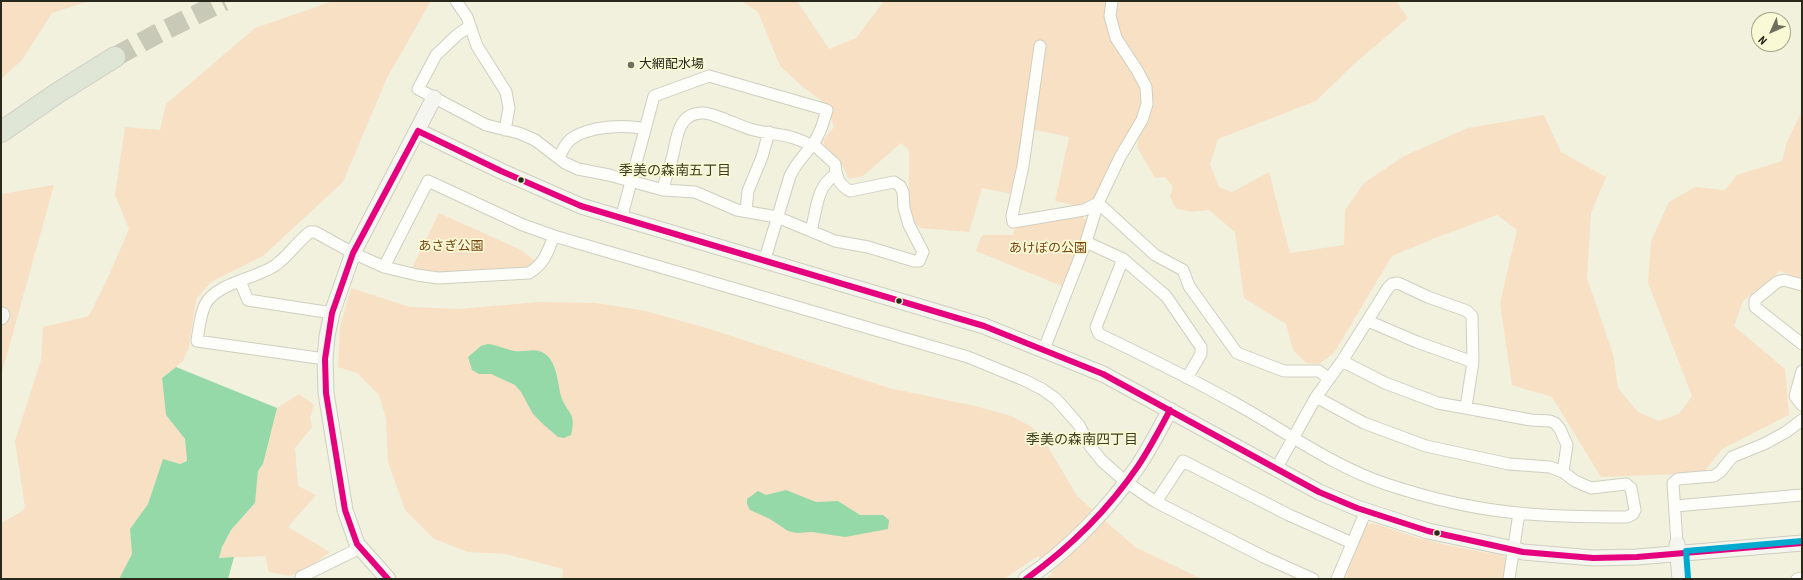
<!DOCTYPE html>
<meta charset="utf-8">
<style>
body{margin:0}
#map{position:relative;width:1803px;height:580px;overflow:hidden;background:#f1f1de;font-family:"Roboto Condensed",sans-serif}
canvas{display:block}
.frame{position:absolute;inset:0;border:2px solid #28281b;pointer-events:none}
.north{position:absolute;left:1751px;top:12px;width:40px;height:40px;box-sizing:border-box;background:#f9f9d6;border:1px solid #a5a58b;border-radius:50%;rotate:225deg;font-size:11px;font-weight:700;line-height:16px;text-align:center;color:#28281b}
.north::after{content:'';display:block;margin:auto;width:14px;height:18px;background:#6e6e5f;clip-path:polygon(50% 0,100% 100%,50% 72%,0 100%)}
</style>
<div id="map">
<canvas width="1803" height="580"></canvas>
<div class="frame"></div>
<div class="north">N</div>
</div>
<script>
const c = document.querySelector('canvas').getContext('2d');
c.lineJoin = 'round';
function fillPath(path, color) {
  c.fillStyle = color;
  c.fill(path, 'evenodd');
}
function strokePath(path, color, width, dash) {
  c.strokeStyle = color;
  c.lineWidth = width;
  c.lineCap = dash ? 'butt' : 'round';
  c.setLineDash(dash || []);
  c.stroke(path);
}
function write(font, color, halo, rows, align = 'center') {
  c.font = font + ' "Roboto Condensed","Noto Sans JP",sans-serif';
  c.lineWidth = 3.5;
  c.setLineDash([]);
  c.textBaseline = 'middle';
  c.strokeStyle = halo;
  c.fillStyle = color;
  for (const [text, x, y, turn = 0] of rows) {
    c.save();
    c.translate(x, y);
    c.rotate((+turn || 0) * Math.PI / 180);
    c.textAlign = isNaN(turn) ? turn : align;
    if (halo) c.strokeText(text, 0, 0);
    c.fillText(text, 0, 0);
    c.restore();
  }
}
fillPath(new Path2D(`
 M 1,1 L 90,1 L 52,13 L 22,60 L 1,79 Z
 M 333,1 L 431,1 L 387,78 L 343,182 L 263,256 L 211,282 L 196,299 L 189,347 L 183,361 L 162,378 L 166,415 L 185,439 L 187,461 L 180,464 L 163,460 L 148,504 L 130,529 L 132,554 L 119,579 L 1,579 L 1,523 L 21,512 L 25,508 L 15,441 L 41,360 L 43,327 L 89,316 L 109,275 L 129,229 L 115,195 L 125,127 L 160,130 L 166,104 L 255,28 Z
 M 741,1 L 797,1 L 829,49 L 856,38 L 884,1 L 1396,1 L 1408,18 L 1354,64 L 1316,101 L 1218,139 L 1210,164 L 1219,187 L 1232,192 L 1269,172 L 1290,253 L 1344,245 L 1345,210 L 1364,183 L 1404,156 L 1468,128 L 1544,115 L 1561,152 L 1606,177 L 1591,213 L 1587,278 L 1613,354 L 1618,388 L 1638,412 L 1659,421 L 1679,414 L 1692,396 L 1648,283 L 1651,241 L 1669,202 L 1695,187 L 1725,190 L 1737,175 L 1782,161 L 1787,142 L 1802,110 L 1802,279 L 1780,271 L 1743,301 L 1734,326 L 1785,369 L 1789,415 L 1722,449 L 1703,473 L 1601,477 L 1552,397 L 1512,385 L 1500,303 L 1517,230 L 1497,215 L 1435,238 L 1392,256 L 1334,353 L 1319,364 L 1306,363 L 1293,350 L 1286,324 L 1244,298 L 1235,232 L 1209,210 L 1191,212 L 1176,208 L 1170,197 L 1173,187 L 1165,177 L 1155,178 L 1137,147 L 1143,115 L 1099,196 L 1082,207 L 1055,201 L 1069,137 L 1026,128 L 1013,194 L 982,188 L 969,232 L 920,228 L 912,220 L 909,206 L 909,150 L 901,143 L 863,176 L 849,179 L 842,165 L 825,147 L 823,140 L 834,127 L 827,105 L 803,87 L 780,66 L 758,12 Z
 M 54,185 L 1,376 L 1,194 Z
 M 439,213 L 521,250 L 538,263 L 533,267 L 523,269 L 440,273 L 411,270 Z
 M 1078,216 L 1083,217 L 1089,223 L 1064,287 L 976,251 L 981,237 L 983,235 L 1013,235 L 1015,227 Z
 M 351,288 L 410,307 L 459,309 L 539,302 L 596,303 L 646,311 L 710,329 L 889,388 L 975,406 L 1011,416 L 1032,427 L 1047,445 L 1077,496 L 1135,547 L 1202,579 L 1045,579 L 1052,574 L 1038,556 L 1004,579 L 562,579 L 563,569 L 506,554 L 468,552 L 434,539 L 405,510 L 388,462 L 386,418 L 379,395 L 357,373 L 338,367 L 340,327 Z
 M 299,394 L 314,405 L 310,418 L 312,427 L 295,448 L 298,486 L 316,495 L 288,527 L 330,552 L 307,569 L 290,576 L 269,572 L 265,556 L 219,558 L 222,547 L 231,530 L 255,503 L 258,471 L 263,464 L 277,408 Z
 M 1373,523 L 1415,537 L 1443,544 L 1471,550 L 1502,555 L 1508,560 L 1505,579 L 1345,579 L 1364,526 Z`), '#f8e0c5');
fillPath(new Path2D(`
 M 488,344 C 497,345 505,349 515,351 C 523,352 532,349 539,351 C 557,356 557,381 561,396 C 567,414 577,412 571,435 L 564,438 L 558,437 L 544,425 L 533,414 L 521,392 L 515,385 L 491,374 L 479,374 L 472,370 L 468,357 L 481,346 Z
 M 176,367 L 277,408 L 263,464 L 258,471 L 255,503 L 231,530 L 222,547 L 219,558 L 234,557 L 228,579 L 119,579 L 132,554 L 130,529 L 148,504 L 163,459 L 180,464 L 187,461 L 185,439 L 166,415 L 162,378 Z
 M 786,490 L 816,502 L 838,501 L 860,515 L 883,515 L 889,520 L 888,529 L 845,537 L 812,532 L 797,533 L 788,531 L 770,519 L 750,510 L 747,504 L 747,499 L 758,491 L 766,495 Z`), '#95d9a9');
strokePath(new Path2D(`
 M 115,57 L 155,35 L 224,1`), '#c9c9b7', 20, [20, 10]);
const street = new Path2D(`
 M 456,1 L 467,17 L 477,46 L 506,92 L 509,108 L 505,130
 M 470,26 L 457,35 L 436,55 L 418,89 L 486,125 L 519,133 L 535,140 L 565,163 L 578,169 L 609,175 L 663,190 L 695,192 L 737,210 L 777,217 L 835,241 L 868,247 L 914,261 L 919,261 L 923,252 L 909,225 L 904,208 L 903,192 L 900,186 L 894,182 L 850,191 C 839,185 836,177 835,164 L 813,144
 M 1040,46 L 1023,166 L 1012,216 L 1013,222 L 1084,210 L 1098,203 L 1155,255 L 1183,270 L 1189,286 L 1237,353 L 1284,371 L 1319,371 L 1329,379
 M 559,158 C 562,151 565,144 571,139 C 589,126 625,124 645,129
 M 663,190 C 665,178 670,167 673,155 C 677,137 678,112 704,113 C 712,113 740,126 750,129 C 774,136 788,132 812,146
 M 746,211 L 748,191 L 762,157 L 769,132
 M 621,219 L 654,96 L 709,76 L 827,110 C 823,123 820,135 812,145 C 804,156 796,163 790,176 L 764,262
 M 811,230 C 817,210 816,187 835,175
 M 1086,242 L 1123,259 L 1166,296 L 1201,347 L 1201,354 L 1187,378
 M 1123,259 L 1096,327 L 1099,334 C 1147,357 1194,380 1240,406 C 1288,433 1333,466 1386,484 C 1428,498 1474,509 1519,513 C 1555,517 1591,517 1627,517 L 1633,514 L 1635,510 L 1631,488 L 1626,484 L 1591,488 L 1575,481 L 1563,472 L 1550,467 L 1509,464 L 1426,446 L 1364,423 L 1316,397
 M 384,267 L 428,181 L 523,225 L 554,236 L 968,357 L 1024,380 L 1042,389 L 1056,399 L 1079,425 L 1090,446 L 1102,461 L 1126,482 L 1156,502 L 1264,557 L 1313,579
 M 240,281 L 248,300 L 332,313
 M 1802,285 L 1784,280 L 1777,282 L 1755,300 L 1755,307 L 1802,344
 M 1368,321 L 1417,342 L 1473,362
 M 1044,349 L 1086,242 L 1098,203 L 1120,157 L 1142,120 L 1147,104 L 1146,87 L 1137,70 L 1116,38 L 1110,16 L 1112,1
 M 325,359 L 197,341 C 199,329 200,315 205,305 C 216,282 258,279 277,264 C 289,255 298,241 310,232 L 315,232 L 353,253 L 384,267 L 417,275 L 438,278 L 529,273 C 545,263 547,253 554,236
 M 1342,361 L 1385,383 L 1438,403 L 1531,420 L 1550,421 L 1555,423 L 1560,429 L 1567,445 L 1563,472
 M 1802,371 L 1795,396 L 1802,405
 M 1276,469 L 1316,397 L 1342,361 L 1388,288 L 1392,284 L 1398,283 L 1428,297 L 1467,311 L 1472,316 L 1473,362 L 1466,407
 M 1156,502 L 1183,461 L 1289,515 L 1352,543
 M 1675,506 L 1802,495
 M 1677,544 L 1673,483 L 1678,479 L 1714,476 L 1721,471 L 1732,457 L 1764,444 L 1786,432 L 1802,420
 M 303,579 L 301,577 L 360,548
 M 1337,579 L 1366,511
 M 1509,579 L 1519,513
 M 1797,579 L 1802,578`);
const secondary = new Path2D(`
 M 418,131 L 501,171 L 581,206 L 984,326 L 1103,374 L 1319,492 L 1357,508 L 1428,531 L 1514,549 L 1523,552 L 1593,558 L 1637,557 L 1802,543
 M 1,317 L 2,315
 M 1677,544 L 1680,579
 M 388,579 L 357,544 L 345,510 L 326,393 L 325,359 L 327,336 L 332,313 L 353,253 L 434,98
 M 1026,579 C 1068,551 1110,507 1138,466 C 1150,448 1160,428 1170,410`);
const highway = new Path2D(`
 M 1,132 L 59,92 L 115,57`);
strokePath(street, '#cfcfc0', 13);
strokePath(secondary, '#cfcfc0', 17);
strokePath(highway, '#cfcfc5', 22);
strokePath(street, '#fdfdfa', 11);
strokePath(secondary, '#f4f6ef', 15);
strokePath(highway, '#dfe6d6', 20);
strokePath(new Path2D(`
 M 418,131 L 501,171 L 581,206 L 984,326 L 1103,374 L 1319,492 L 1357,508 L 1428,531 L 1523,552 L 1593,558 L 1637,557 L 1802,543
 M 388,579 L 357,544 L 345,510 L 326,393 L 325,359 L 332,313 L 353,253 L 418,131
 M 1026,579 C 1069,548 1108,510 1138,466 C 1150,448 1160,429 1170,410`), '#e5007d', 6);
strokePath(new Path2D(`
 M 1688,578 L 1686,551 L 1802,541`), '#00a9ce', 6);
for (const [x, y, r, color] of [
 [631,65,4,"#6e6e5f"],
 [521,180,3.5,"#28281b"],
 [899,301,3.5,"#28281b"],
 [1437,533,3.5,"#28281b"]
]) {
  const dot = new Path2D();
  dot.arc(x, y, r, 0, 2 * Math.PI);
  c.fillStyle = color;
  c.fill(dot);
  strokePath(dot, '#f9f9d6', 1.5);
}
write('13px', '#28281b', '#f9f9d6', [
 ["大網配水場",639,65]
], 'left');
write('13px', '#794511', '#f9f9d6', [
 ["あさぎ公園",451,247],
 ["あけぼの公園",1048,249]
]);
write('14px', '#3e3d1f', '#f9f9d6', [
 ["季美の森南五丁目",675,171],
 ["季美の森南四丁目",1082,440]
]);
</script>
